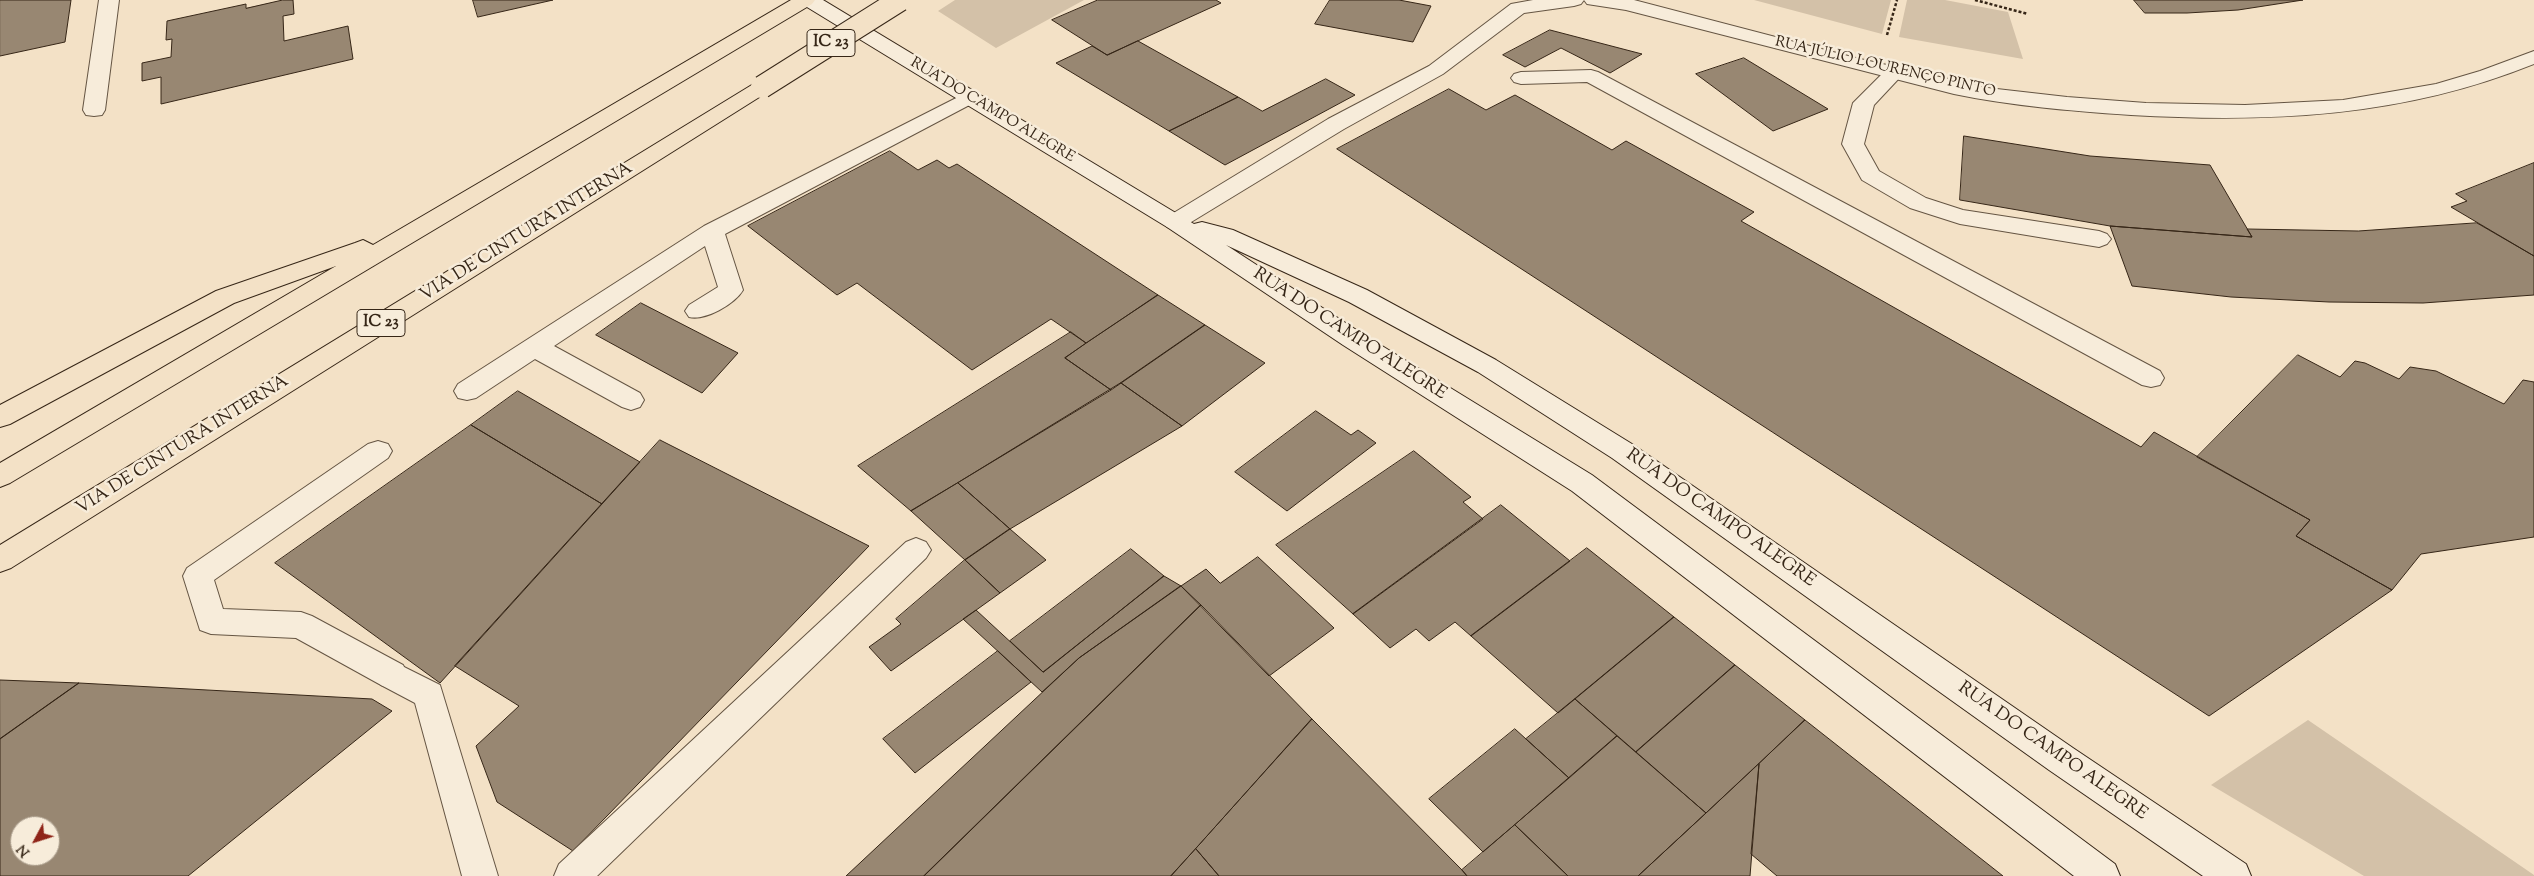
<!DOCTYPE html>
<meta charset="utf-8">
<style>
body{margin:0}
#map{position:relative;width:2534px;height:876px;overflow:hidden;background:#f3e1c6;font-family:"Sorts Mill Goudy",serif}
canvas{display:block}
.north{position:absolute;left:10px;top:816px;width:50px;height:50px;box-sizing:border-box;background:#f7ecda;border:1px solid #aa9d8c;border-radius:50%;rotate:230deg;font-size:14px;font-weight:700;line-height:20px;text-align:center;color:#362617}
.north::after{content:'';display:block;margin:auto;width:18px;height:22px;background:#8f2418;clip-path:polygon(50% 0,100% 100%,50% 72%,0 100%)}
</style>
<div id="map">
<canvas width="2534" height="876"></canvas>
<div class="north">N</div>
</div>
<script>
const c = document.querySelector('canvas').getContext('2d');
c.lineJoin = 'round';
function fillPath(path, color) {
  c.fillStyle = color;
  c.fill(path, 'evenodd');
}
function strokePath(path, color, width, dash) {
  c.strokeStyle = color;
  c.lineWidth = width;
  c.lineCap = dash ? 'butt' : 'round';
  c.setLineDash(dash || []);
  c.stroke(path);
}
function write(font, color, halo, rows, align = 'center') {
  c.font = font + ' "Sorts Mill Goudy",serif';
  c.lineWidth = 5;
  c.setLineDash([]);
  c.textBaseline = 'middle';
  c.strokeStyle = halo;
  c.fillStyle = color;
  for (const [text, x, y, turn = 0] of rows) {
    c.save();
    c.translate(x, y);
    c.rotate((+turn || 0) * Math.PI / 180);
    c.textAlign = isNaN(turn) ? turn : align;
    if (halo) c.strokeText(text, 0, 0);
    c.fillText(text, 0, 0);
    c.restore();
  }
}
fillPath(new Path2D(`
 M 955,0 L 1084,0 L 996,48 L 938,11 Z
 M 1754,0 L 1891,0 L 1882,34 Z
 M 1907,0 L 1945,0 L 2008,12 L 2023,59 L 1899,37 Z
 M 2308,720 L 2534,875 L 2534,876 L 2364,876 L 2211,785 Z`), '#d3c1a8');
const building = new Path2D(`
 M 0,0 L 71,0 L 65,42 L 0,56 Z
 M 283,0 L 293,0 L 294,14 L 283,16 L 284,41 L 348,26 L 353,59 L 161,104 L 161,77 L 142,81 L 142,63 L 171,57 L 172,39 L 166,40 L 167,21 L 246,4 L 246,8 Z
 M 473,0 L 553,0 L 478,17 Z
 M 1098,0 L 1216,0 L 1221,3 L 1107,55 L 1052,20 Z
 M 1330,0 L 1399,0 L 1431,6 L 1413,42 L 1315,24 Z
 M 2134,0 L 2303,0 L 2238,10 L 2187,13 L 2145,13 Z
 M 1550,30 L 1642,54 L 1610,73 L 1561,48 L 1525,67 L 1503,55 Z
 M 1138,41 L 1238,97 L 1169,131 L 1056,63 L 1092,46 L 1107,55 Z
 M 1744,58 L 1828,109 L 1773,131 L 1696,74 Z
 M 1326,79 L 1355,95 L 1225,165 L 1169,131 L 1238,97 L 1262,111 Z
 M 1449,89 L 1486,110 L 1515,95 L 1612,150 L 1626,141 L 1754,212 L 1741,221 L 2141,447 L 2154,432 L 2310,520 L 2296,536 L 2392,590 L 2209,716 L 1337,149 Z
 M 1964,136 L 2090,156 L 2210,165 L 2252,237 L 2110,226 L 1960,200 Z
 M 890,151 L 918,170 L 937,160 L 949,168 L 957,164 L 1158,295 L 1086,343 L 1051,319 L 972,370 L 857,283 L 837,295 L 748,226 Z
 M 2534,163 L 2534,256 L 2451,207 L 2467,201 L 2456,194 Z
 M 2477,223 L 2534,256 L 2534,295 L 2423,303 L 2329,302 L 2231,297 L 2132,286 L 2110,226 L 2252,237 L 2247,229 L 2358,231 Z
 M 1158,295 L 1205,325 L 1111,390 L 1065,358 Z
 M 641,303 L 738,353 L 702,393 L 596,335 Z
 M 1205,325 L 1265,363 L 1182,426 L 1121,383 Z
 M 1071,332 L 1086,343 L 1065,358 L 1111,390 L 911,511 L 858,466 Z
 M 2298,355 L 2340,377 L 2355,361 L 2365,363 L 2399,379 L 2410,367 L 2436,371 L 2504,404 L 2523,380 L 2534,382 L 2534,537 L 2421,554 L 2392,590 L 2296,536 L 2310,520 L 2197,457 Z
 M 1121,383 L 1182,426 L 1010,529 L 958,483 Z
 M 518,391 L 640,462 L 602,504 L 471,425 Z
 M 1316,411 L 1351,435 L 1358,430 L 1376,443 L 1287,511 L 1235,472 Z
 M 471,425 L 602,504 L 440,683 L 275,563 Z
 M 660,440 L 869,546 L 573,851 L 497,802 L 476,746 L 519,706 L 455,666 Z
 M 1414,451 L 1471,497 L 1463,502 L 1483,519 L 1353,614 L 1276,545 Z
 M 958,483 L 1010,529 L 965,560 L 911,511 Z
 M 1501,505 L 1570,561 L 1471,636 L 1455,622 L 1429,641 L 1416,629 L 1390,648 L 1353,614 Z
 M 1010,529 L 1046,560 L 1000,593 L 965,560 Z
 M 1587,548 L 1674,617 L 1558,713 L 1471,636 Z
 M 1131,549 L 1164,576 L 1043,672 L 1010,641 Z
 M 1258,557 L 1334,628 L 1269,676 L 1181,586 L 1206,569 L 1220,583 Z
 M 965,560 L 1000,593 L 891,671 L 869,647 L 901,624 L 896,619 Z
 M 1164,576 L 1181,586 L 1079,658 L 1042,692 L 963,619 L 976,610 L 1043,672 Z
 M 1181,586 L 1201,605 L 924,876 L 846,876 L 1079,658 Z
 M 1201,605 L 1312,719 L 1171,876 L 924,876 Z
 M 1674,617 L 1735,665 L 1636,752 L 1575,699 Z
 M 998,651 L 1031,682 L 915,773 L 883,739 Z
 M 1735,665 L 1805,720 L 1706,813 L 1636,752 Z
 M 0,680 L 79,683 L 0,739 Z
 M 79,683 L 372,699 L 392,711 L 188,876 L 0,876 L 0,739 ZM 20,826 L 50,826 L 50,856 L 20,856 Z
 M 1575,699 L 1617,736 L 1569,778 L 1526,739 Z
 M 1312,719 L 1462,870 L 1467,876 L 1219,876 L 1196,849 Z
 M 1805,720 L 2003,876 L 1777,876 L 1751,854 L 1759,764 Z
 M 1515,729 L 1569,778 L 1483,852 L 1429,799 Z
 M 1617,736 L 1706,813 L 1638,876 L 1568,876 L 1515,825 Z
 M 1759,764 L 1750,876 L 1638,876 L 1706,813 Z
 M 1515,825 L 1568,876 L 1467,876 L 1462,870 Z
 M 1196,849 L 1219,876 L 1171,876 Z`);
fillPath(building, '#988772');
strokePath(building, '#362617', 1);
const service = new Path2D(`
 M 1894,67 L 1901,69 L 1904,73 L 1874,105 L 1864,144 L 1879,171 L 1926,198 L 1963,210 L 2099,231 L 2107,234 L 2111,239 L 2107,244 L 2099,247 L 1960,224 L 1910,208 L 1862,180 L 1842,144 L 1853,103 L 1887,69 Z
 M 1591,70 L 1598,72 L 2160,371 L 2164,378 L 2160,385 L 2151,387 L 2142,385 L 1587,82 L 1521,84 L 1514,82 L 1511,78 L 1514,74 L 1521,72 Z
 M 970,91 L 977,93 L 981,97 L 977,101 L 725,234 L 743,290 C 735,304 705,321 689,317 L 685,311 L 689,305 L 718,287 L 705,246 L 554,346 L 640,393 L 644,400 L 640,407 L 631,410 L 622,407 L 535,359 L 476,398 L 467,400 L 458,398 L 454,391 L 458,384 L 704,226 Z
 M 378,441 L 388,444 L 392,451 L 388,458 L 214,580 L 223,609 L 301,612 L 312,616 L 403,665 L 408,675 L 403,685 L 392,689 L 381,685 L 296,638 L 211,634 L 200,630 L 183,576 L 187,568 L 368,444 Z
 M 916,538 L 926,542 L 931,550 L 926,558 L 597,876 L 554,876 L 559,864 L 906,542 Z`);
const minor = new Path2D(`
 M 99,0 L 119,0 L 105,110 L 102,115 L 94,116 L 86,115 L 83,110 Z
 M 1533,0 L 1584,0 L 1581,4 L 1574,6 L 1524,13 L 1443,74 L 1344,129 L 1183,227 L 1175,229 L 1167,227 L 1163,222 L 1167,217 L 1328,119 L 1429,66 L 1511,4 Z
 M 1584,0 L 1634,0 L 1856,58 L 1988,88 L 2067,97 L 2146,103 L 2245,105 L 2343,100 L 2436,84 L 2480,71 L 2534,51 L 2534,64 C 2403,117 2271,123 2131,115 C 2072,111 2012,106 1954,94 L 1626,10 L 1587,4 Z
 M 392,661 L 440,685 L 498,876 L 462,876 L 415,703 L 381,685 L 376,675 L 381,665 Z`);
const secondary = new Path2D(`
 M 799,0 L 823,0 L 1194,224 L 1202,222 L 1233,230 L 1367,290 L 1496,360 L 1632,444 L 2073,748 L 2246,864 L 2251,876 L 2203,876 L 2049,770 L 1612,458 L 1478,372 L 1349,302 L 1226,245 L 1361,333 L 1592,475 L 2115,864 L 2120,876 L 2074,876 L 1572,491 L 1343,345 L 1167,227 L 802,4 Z`);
const motorway = new Path2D(`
 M 791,0 L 815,0 L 812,4 L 10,483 L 0,487 L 0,463 L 336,266 L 234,303 L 10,424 L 0,427 L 0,405 L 216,291 L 355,243 L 363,240 L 373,245 Z
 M 762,81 L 769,83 L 772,87 L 769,91 L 11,568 L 0,572 L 0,545 L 755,83 Z`);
strokePath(service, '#655543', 2);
strokePath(minor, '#655543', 2);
strokePath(secondary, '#362617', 2);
strokePath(motorway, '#362617', 2);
strokePath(new Path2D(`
 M 1975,0 L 2028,14
 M 1887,35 L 1897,0`), '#362617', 2.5, [3, 2]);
fillPath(service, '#f7ecda');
fillPath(minor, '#f7ecda');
fillPath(secondary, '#f7ecda');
fillPath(motorway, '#f3e1c6');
const motorwayBridge = new Path2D(`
 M 762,87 L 900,0`);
strokePath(motorwayBridge, '#362617', 24, []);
strokePath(motorwayBridge, '#f3e1c6', 22);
write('15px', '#362617', '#f7ecda', [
 ["RUA JÚLIO LOURENÇO PINTO",1885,68,13],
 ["RUA DO CAMPO ALEGRE",992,111,31]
]);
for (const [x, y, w] of [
 [831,43,48],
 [381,323,48]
]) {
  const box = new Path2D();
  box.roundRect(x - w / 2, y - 13.5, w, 27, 4);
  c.fillStyle = '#f7ecda';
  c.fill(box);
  strokePath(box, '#362617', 1);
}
write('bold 16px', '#362617', null, [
 ["IC 23",831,43],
 ["IC 23",381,323]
]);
write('18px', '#362617', '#f7ecda', [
 ["VIA DE CINTURA INTERNA",527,233,-32],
 ["RUA DO CAMPO ALEGRE",1349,335,33],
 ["VIA DE CINTURA INTERNA",183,446,-32],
 ["RUA DO CAMPO ALEGRE",1720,519,35],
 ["RUA DO CAMPO ALEGRE",2052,752,35]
]);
</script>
